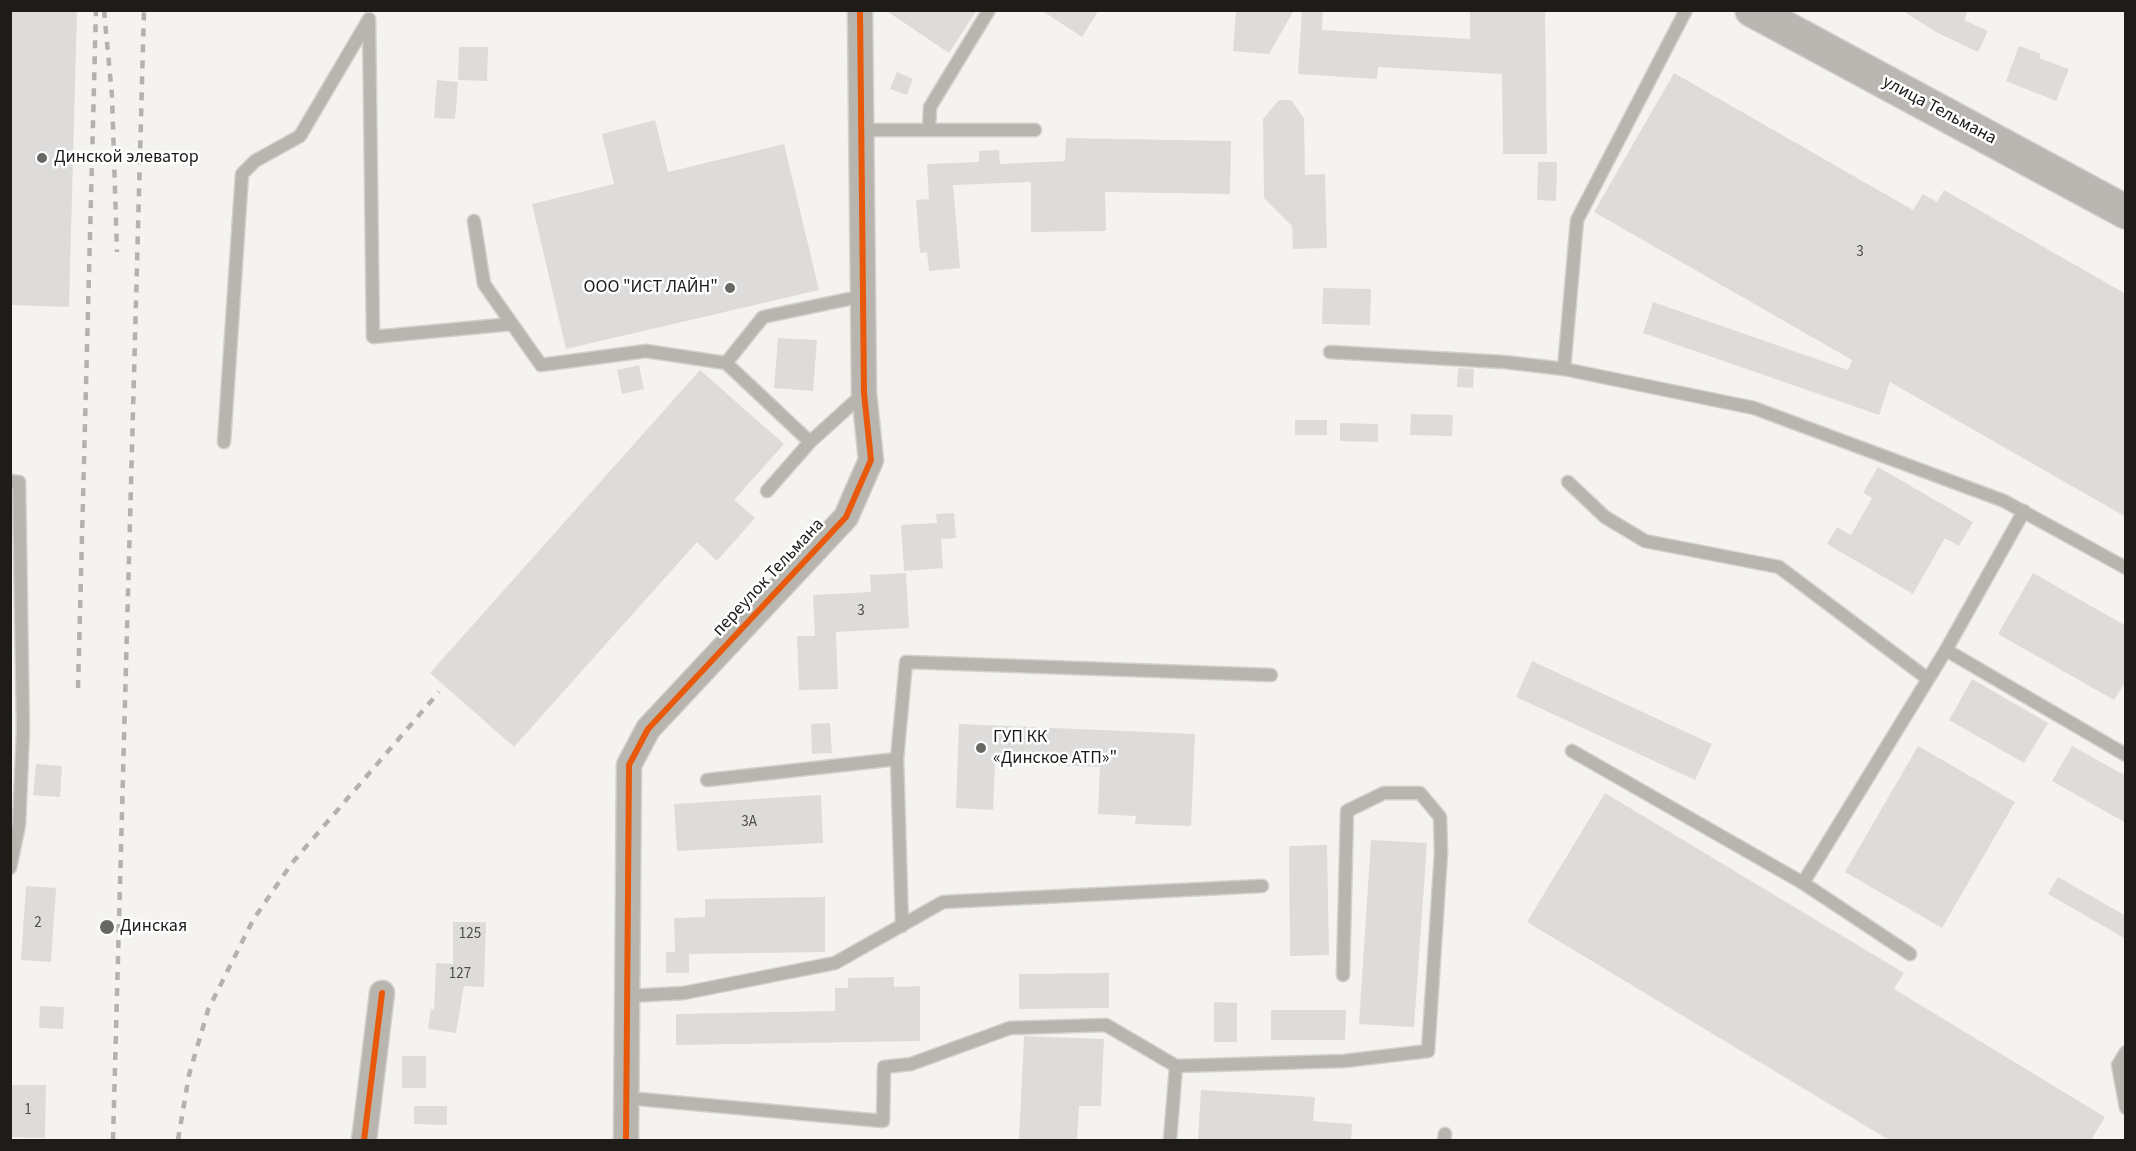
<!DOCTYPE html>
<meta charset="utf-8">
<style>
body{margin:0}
#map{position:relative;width:2136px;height:1151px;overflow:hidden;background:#f5f3ef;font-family:"Source Sans 3",sans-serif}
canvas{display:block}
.frame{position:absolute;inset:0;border:12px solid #1d1c19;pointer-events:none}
</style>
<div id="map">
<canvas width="2136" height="1151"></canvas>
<div class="frame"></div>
</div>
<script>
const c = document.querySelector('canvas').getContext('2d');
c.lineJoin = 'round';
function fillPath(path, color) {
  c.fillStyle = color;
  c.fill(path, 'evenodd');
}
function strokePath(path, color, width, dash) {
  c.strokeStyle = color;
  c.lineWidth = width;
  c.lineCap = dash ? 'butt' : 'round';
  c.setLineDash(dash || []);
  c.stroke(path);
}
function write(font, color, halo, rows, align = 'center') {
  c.font = font + ' "Source Sans 3",sans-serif';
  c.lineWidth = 5;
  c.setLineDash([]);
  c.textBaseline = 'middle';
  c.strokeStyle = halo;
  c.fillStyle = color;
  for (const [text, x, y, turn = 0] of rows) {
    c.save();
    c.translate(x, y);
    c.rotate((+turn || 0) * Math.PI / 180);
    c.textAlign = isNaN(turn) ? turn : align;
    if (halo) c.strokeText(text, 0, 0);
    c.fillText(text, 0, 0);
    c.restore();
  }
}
fillPath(new Path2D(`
 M 10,10 L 77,10 L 69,307 L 10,305 Z
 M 885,10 L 977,10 L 949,53 Z
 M 1041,10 L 1099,10 L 1082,37 Z
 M 1236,10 L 1294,10 L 1269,54 L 1233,51 Z
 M 1302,10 L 1323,10 L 1322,30 L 1470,39 L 1470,10 L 1545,10 L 1547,154 L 1503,154 L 1502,74 L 1378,67 L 1377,79 L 1298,74 Z
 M 1901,10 L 1968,10 L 1964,20 L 1988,31 L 1978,52 L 1938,33 Z
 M 2019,46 L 2041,54 L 2039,58 L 2069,69 L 2056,101 L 2006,81 Z
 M 459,47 L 488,47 L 487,81 L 458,80 Z
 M 897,72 L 913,79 L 907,95 L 890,89 Z
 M 1674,73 L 1913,210 L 1923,194 L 1937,202 L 1944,190 L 2126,294 L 2126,517 L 1890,382 L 1879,415 L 1643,333 L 1653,302 L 1848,370 L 1852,360 L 1594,212 Z
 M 437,80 L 458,82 L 455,119 L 434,118 Z
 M 1279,100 L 1291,100 L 1304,118 L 1305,175 L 1325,174 L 1327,248 L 1293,249 L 1292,226 L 1264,198 L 1263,119 Z
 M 655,120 L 668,172 L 784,144 L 819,290 L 566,349 L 532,204 L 614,184 L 602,134 Z
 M 1066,138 L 1231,141 L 1230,194 L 1105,192 L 1106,231 L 1031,232 L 1031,182 L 953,185 L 960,268 L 929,271 L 927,252 L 920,253 L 916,200 L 929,199 L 927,164 L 979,162 L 979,151 L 999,150 L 1000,164 L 1065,161 Z
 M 1538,162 L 1557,162 L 1556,201 L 1537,200 Z
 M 1323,288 L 1371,289 L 1370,325 L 1322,324 Z
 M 778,338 L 817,340 L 813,391 L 774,388 Z
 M 639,365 L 644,389 L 622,394 L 617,370 Z
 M 1458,368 L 1474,369 L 1473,388 L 1457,387 Z
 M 700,370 L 784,444 L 734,500 L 755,518 L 717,561 L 697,542 L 514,747 L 430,673 Z
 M 1411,414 L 1453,415 L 1452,436 L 1410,435 Z
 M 1295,420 L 1327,420 L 1327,435 L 1295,435 Z
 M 1340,423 L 1378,424 L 1378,442 L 1340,441 Z
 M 1878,467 L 1973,522 L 1959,546 L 1945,538 L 1913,594 L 1827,544 L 1837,527 L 1851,535 L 1872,498 L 1863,493 Z
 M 954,513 L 956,538 L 941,539 L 943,568 L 904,571 L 901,525 L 937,523 L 936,514 Z
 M 906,573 L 909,628 L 836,632 L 838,689 L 799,690 L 797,636 L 815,636 L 813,595 L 871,592 L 870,575 Z
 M 2033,573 L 2126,626 L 2126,681 L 2114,700 L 1998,634 Z
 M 1532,661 L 1712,744 L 1695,780 L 1516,697 Z
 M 1972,679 L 2048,723 L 2024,763 L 1949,720 Z
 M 830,723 L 832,753 L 812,754 L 811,724 Z
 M 959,724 L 1195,734 L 1191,826 L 1135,824 L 1136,816 L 1098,814 L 1100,767 L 995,763 L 993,810 L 956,808 Z
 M 1918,746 L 2015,802 L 1942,928 L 1845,872 Z
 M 2072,746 L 2126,776 L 2126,823 L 2052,781 Z
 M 36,764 L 62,766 L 60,797 L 33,795 Z
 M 1605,793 L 1904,973 L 1894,989 L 2105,1117 L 2091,1140 L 1889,1140 L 1527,922 Z
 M 821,795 L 823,843 L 677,851 L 674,804 Z
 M 1371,840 L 1427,843 L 1414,1027 L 1359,1024 Z
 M 1327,845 L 1329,955 L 1290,956 L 1289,846 Z
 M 2058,877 L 2126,916 L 2126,939 L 2048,894 Z
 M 26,886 L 56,888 L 51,962 L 21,960 Z
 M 825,897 L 825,952 L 689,954 L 689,973 L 666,973 L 666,952 L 675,952 L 674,918 L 705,917 L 705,899 Z
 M 453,922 L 486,922 L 484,987 L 464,986 L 456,1033 L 428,1029 L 431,1009 L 434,1010 L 436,963 L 453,964 Z
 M 1109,973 L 1109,1008 L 1019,1009 L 1019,974 Z
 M 894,977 L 894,987 L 920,986 L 920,1041 L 676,1045 L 676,1014 L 835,1011 L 835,988 L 848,988 L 848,978 Z
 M 1214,1002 L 1237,1003 L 1237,1042 L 1214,1042 Z
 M 40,1006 L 64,1007 L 63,1029 L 39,1028 Z
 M 1271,1010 L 1346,1010 L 1345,1040 L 1271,1040 Z
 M 1024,1036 L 1104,1039 L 1101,1106 L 1079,1106 L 1077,1140 L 1019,1140 Z
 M 402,1056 L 426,1056 L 426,1088 L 402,1088 Z
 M 10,1085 L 46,1085 L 45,1138 L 10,1137 Z
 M 1201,1090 L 1315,1097 L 1313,1121 L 1352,1124 L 1351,1140 L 1198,1140 Z
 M 414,1106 L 447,1106 L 447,1125 L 414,1124 Z`), '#dedcda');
const lane = new Path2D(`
 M 369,19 L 373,337 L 512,324
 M 861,130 L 1035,130
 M 929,130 L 930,107 L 989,10
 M 474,221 L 484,284 L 541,365 L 646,351 L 726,363
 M 1330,352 L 1504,362 L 1564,369 L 1754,408 L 2004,501 L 2126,568
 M 1564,369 L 1577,220 L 1686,10
 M 224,442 L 242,174 L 255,161 L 300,136 L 369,19
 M 810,442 L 726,363 L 763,317 L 863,296
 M 10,481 L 19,482 L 23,730 L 19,825 L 10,868
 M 1568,482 L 1605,517 L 1645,541 L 1779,567 L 1928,679
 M 767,491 L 810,442 L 863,394
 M 1946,650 L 2126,755
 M 1572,751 L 1803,883 L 1910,954
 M 707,780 L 897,759
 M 1803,883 L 1946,650 L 2024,511
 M 902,926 L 897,759 L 906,662 L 1271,675
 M 628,996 L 684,993 L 835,963 L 943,902 L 1262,886
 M 2126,1052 L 2118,1065 L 2126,1108
 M 627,1098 L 883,1121 L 884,1067 L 911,1064 L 1010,1028 L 1106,1025 L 1176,1066 L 1344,1061 L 1428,1051 L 1441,853 L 1440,817 L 1420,793 L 1384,793 L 1347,811 L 1343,975
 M 1170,1140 L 1176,1066
 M 1444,1140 L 1445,1134`);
const street = new Path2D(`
 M 364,1140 L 382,993
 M 626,1140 L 629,765 L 648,729 L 846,517 L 871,460 L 864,393 L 860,10`);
const primary = new Path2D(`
 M 1752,10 L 2126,212`);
strokePath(lane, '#d2d1ce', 15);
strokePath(street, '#d2d1ce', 27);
strokePath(primary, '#d2d1ce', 36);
strokePath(lane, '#b8b5af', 12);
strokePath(street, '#b8b5af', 24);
strokePath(primary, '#bab7b2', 33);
strokePath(new Path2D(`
 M 104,10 L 112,96 L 117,252
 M 78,688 L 96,10
 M 113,1140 L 144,10
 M 178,1140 L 189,1075 L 208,1010 L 253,920 L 292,863 L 439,692`), '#b4b2ae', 4.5, [8, 8]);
strokePath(new Path2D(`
 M 364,1140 L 382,993
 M 626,1140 L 629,765 L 648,729 L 846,517 L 871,460 L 864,393 L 860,10`), '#e8590c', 6);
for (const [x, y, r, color] of [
 [42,158,6,"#696764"],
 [730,288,6,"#696764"],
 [981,748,6,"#696764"],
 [107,927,8,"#696764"]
]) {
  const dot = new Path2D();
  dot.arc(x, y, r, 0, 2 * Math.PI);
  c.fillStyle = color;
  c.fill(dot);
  strokePath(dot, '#fff', 2);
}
write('15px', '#4d4c49', null, [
 ["3",1860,253],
 ["3",861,612],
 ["3А",749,823],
 ["2",38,924],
 ["125",470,935],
 ["127",460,975],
 ["1",28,1111]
]);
write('18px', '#1d1c19', '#fff', [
 ["улица Тельмана",1939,111,28],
 ["переулок Тельмана",769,578,-47]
]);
write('18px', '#1d1c19', '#fff', [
 ["Динской элеватор",54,158],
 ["ООО \"ИСТ ЛАЙН\"",718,288,"right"],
 ["ГУП КК",993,738],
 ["«Динское АТП»\"",993,759],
 ["Динская",120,927]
], 'left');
</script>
